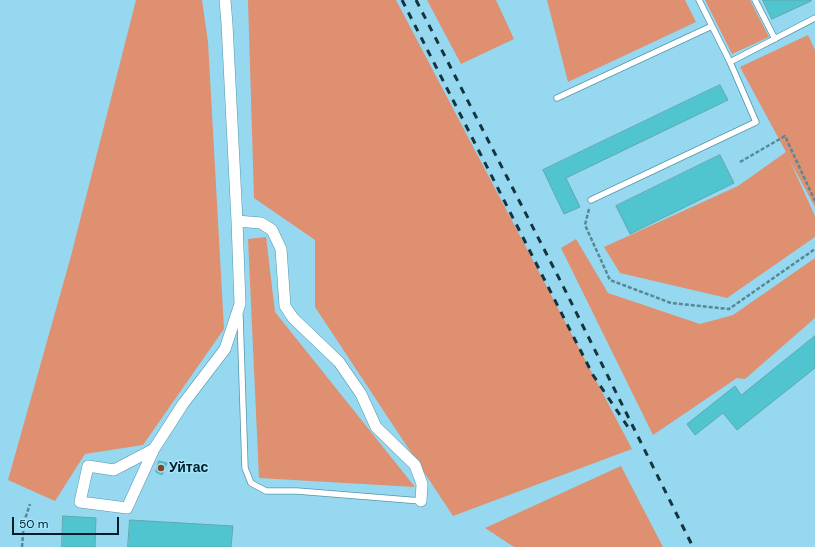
<!DOCTYPE html>
<meta charset="utf-8">
<style>
body{margin:0}
#map{position:relative;width:815px;height:547px;overflow:hidden;background:#96d8ef;font-family:"DM Sans",sans-serif}
canvas{display:block}
.scale{position:absolute;left:12px;top:517px;width:107px;height:18px;box-sizing:border-box;border:2px solid #021d25;border-top:0;padding-left:5px;font-size:12px;line-height:14px;white-space:nowrap;color:#021d25;-webkit-text-stroke:3px #a3e5fd;paint-order:stroke}
</style>
<div id="map">
<canvas width="815" height="547"></canvas>
<div class="scale">50 m</div>
</div>
<script>
const c = document.querySelector('canvas').getContext('2d');
c.lineJoin = 'round';
function fillPath(path, color) {
  c.fillStyle = color;
  c.fill(path, 'evenodd');
}
function strokePath(path, color, width, dash) {
  c.strokeStyle = color;
  c.lineWidth = width;
  c.lineCap = dash ? 'butt' : 'round';
  c.setLineDash(dash || []);
  c.stroke(path);
}
function write(font, color, halo, rows, align = 'center') {
  c.font = font + ' "DM Sans",sans-serif';
  c.lineWidth = 3;
  c.setLineDash([]);
  c.textBaseline = 'middle';
  c.strokeStyle = halo;
  c.fillStyle = color;
  for (const [text, x, y, turn = 0] of rows) {
    c.save();
    c.translate(x, y);
    c.rotate((+turn || 0) * Math.PI / 180);
    c.textAlign = isNaN(turn) ? turn : align;
    if (halo) c.strokeText(text, 0, 0);
    c.fillText(text, 0, 0);
    c.restore();
  }
}
fillPath(new Path2D(`
 M 136,0 L 202,0 L 208,42 L 224,329 L 143,445 L 85,454 L 55,501 L 8,480 L 71,256 Z
 M 248,0 L 396,0 L 632,449 L 453,516 L 315,307 L 315,240 L 254,198 Z
 M 427,0 L 496,0 L 514,39 L 461,64 Z
 M 547,0 L 685,0 L 696,22 L 568,82 Z
 M 705,0 L 750,0 L 769,37 L 732,54 Z
 M 808,35 L 815,50 L 815,207 L 790,161 L 815,216 L 815,237 L 727,298 L 620,273 L 604,247 L 738,186 L 786,152 L 740,67 Z
 M 266,237 L 275,312 L 415,487 L 259,478 L 248,239 Z
 M 576,239 L 608,293 L 700,324 L 733,315 L 815,258 L 815,318 L 745,379 L 737,378 L 653,435 L 561,248 Z
 M 621,466 L 663,547 L 514,547 L 485,528 Z`), '#de9071');
const building = new Path2D(`
 M 763,0 L 811,0 L 811,1 L 772,19 Z
 M 720,85 L 728,100 L 566,178 L 580,207 L 564,214 L 543,170 Z
 M 720,155 L 734,183 L 630,234 L 616,206 Z
 M 815,336 L 815,368 L 737,430 L 723,413 L 695,435 L 687,424 L 735,386 L 741,395 Z
 M 159,461 L 167,463 L 162,475 L 156,472 Z
 M 63,516 L 96,518 L 95,547 L 62,547 Z
 M 130,520 L 233,526 L 231,547 L 128,547 Z`);
fillPath(building, '#50c5cf');
strokePath(building, '#5fa8ae', 1);
const service = new Path2D(`
 M 699,0 L 730,62 L 815,18
 M 755,0 L 775,39
 M 557,98 L 712,26
 M 591,200 L 756,122 L 730,62
 M 240,316 L 245,468 L 251,483 L 266,491 L 297,491 L 421,501`);
const minor = new Path2D(`
 M 237,221 L 261,223 L 272,230 L 281,249 L 285,306 L 293,318 L 339,362 L 361,394 L 376,427 L 415,465 L 422,484 L 421,501
 M 154,449 L 114,470 L 88,466 L 80,502 L 127,508 L 154,449 L 183,404 L 225,349 L 240,304 L 237,221 L 227,24 L 225,0`);
strokePath(service, '#5595ab', 7);
strokePath(minor, '#5595ab', 12);
strokePath(new Path2D(`
 M 740,162 L 785,136 L 815,201
 M 589,209 L 585,225 L 610,280 L 671,303 L 729,309 L 815,249
 M 22,547 L 24,522 L 30,504`), '#568898', 2.5, [4, 2]);
strokePath(service, '#fff', 5.5);
strokePath(minor, '#fff', 11);
strokePath(new Path2D(`
 M 402,0 L 593,375 L 628,427
 M 416,0 L 563,286 L 693,547`), '#14343e', 3, [7, 7]);
for (const [x, y, r, color] of [
 [161,468,4,"#894122"]
]) {
  const dot = new Path2D();
  dot.arc(x, y, r, 0, 2 * Math.PI);
  c.fillStyle = color;
  c.fill(dot);
  strokePath(dot, '#a3e5fd', 1.5);
}
write('bold 14px', '#021d25', '#a3e5fd', [
 ["Уйтас",169,468]
], 'left');
</script>
